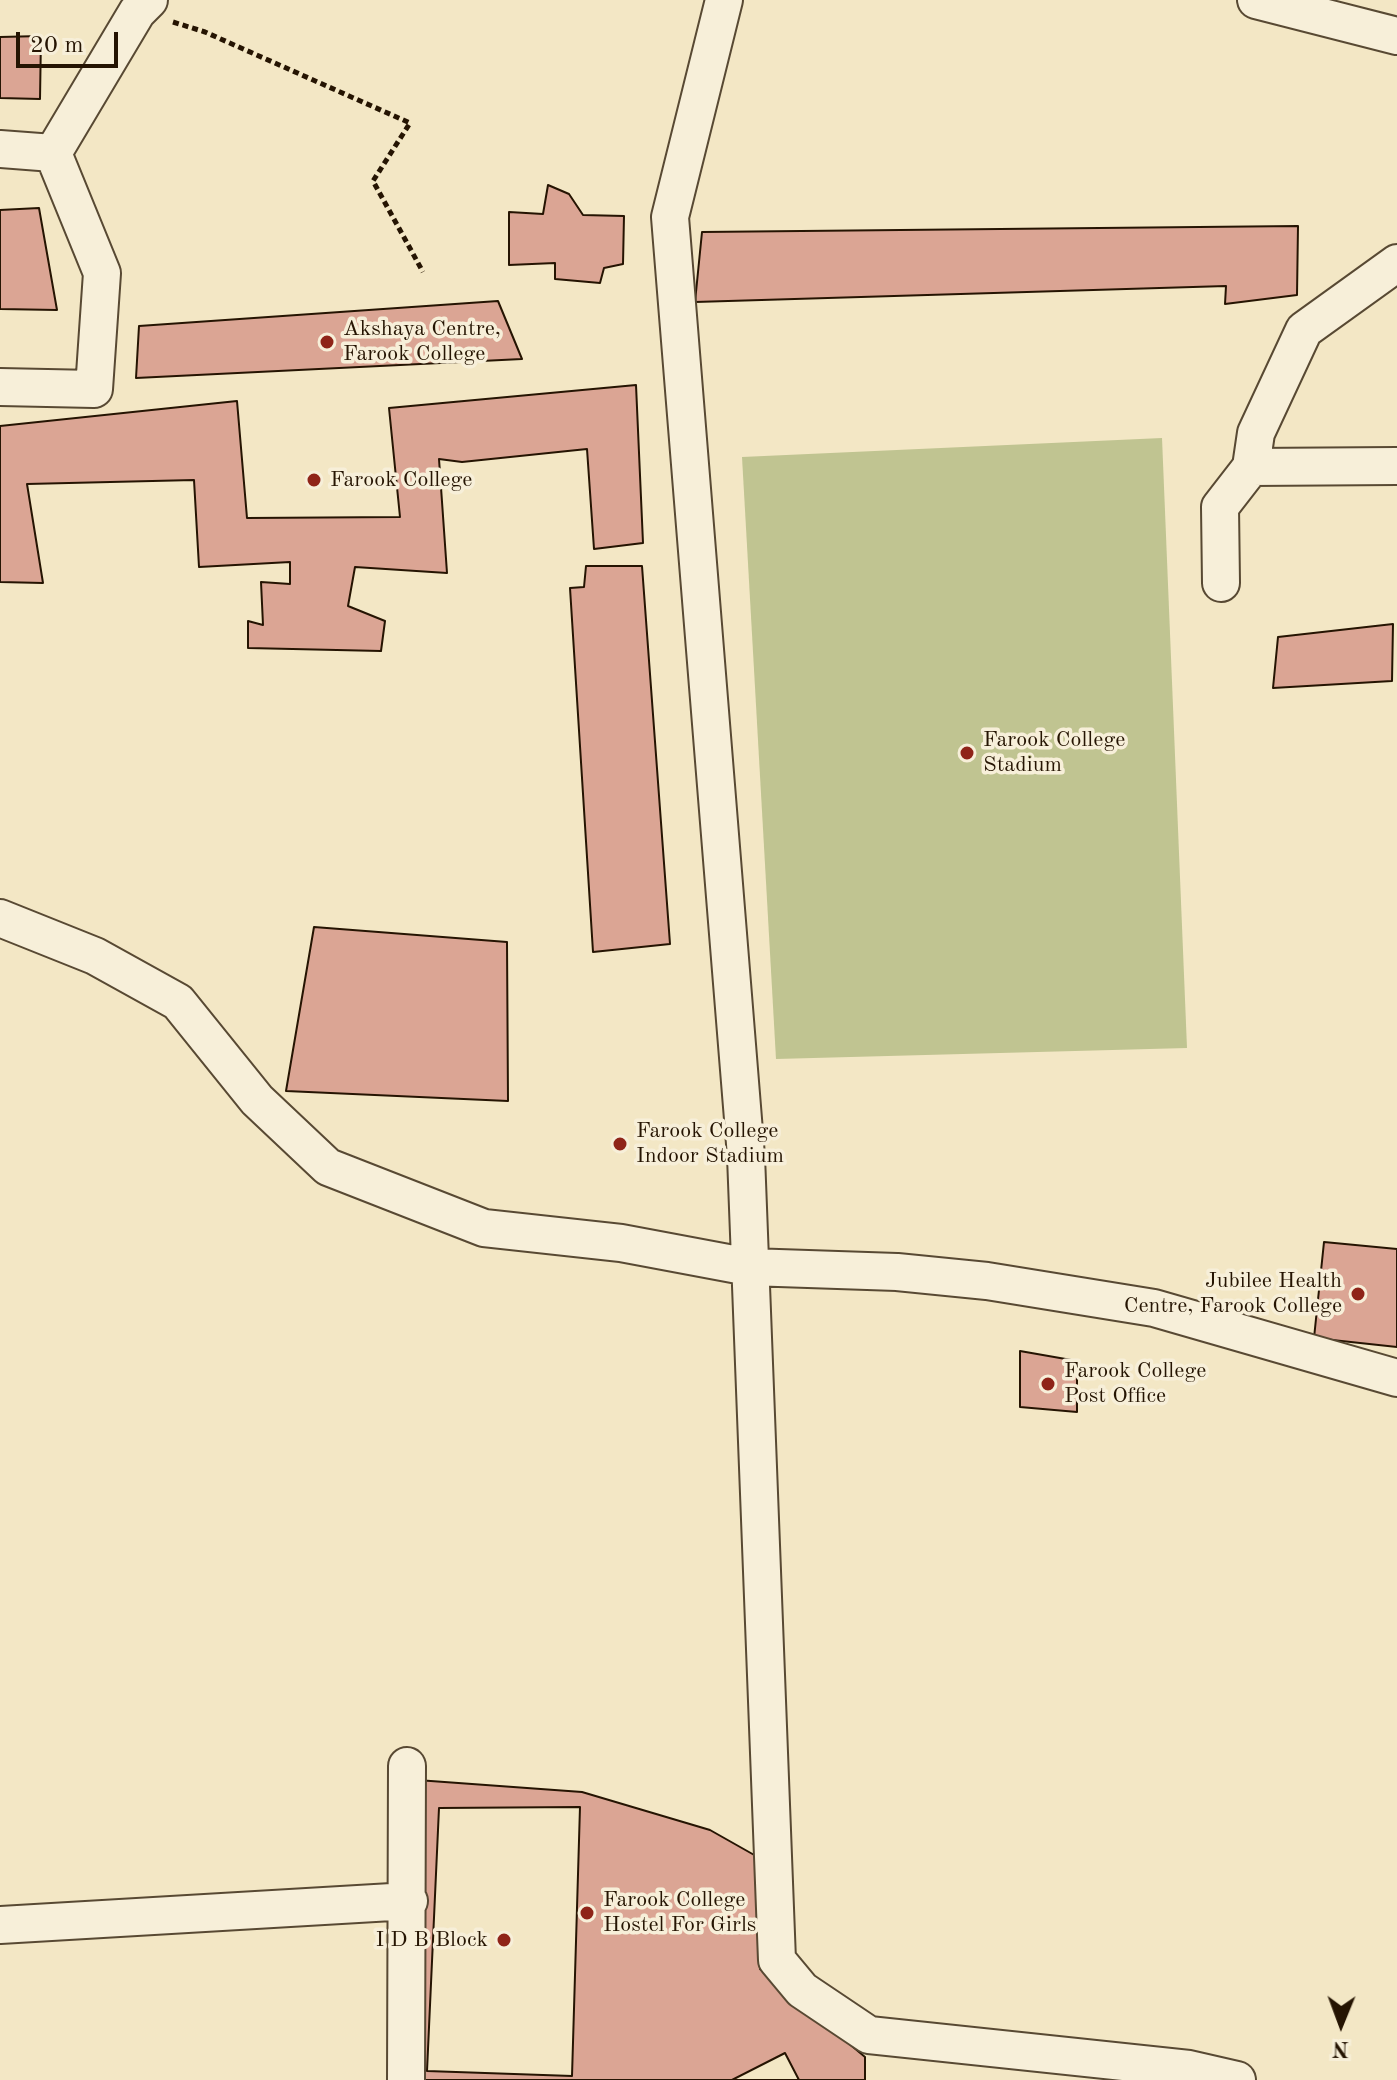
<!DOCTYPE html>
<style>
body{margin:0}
#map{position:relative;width:1397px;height:2080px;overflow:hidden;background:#f3e7c5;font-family:"Old Standard TT",serif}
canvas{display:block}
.north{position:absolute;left:1301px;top:1984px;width:80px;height:80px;-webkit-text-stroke:6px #f7efd9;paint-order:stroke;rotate:181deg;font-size:22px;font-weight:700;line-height:32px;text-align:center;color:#251402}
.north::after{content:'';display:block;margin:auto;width:28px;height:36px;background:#251402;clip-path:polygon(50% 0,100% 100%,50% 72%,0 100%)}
.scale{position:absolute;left:16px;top:32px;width:102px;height:36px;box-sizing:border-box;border:4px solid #251402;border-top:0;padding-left:10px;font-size:24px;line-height:28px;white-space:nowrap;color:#251402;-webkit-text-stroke:6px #f7efd9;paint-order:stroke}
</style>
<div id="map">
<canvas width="1397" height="2080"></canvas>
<div class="north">N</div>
<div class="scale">20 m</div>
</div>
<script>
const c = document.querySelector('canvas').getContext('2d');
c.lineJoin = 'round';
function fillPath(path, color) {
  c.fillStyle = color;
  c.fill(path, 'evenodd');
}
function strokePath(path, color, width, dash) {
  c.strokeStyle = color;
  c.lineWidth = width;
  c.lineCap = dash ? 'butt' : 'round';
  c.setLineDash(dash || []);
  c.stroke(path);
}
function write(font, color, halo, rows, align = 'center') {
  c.font = font + ' "Old Standard TT",serif';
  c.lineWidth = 7;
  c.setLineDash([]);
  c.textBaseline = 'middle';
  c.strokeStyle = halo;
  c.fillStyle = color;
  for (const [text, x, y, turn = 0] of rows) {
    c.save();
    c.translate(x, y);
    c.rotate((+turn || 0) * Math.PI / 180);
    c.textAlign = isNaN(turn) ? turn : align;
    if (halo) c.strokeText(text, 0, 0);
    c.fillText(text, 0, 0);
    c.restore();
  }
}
fillPath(new Path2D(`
 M 1162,438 L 1187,1048 L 776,1059 L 742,457 Z`), '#c0c491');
const building = new Path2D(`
 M 41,36 L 40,99 L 0,98 L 0,37 Z
 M 548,185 L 569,194 L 583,215 L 624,216 L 623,264 L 604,268 L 600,283 L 555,279 L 555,263 L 509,265 L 509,212 L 543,214 Z
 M 39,208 L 57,310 L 0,309 L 0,210 Z
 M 1298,226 L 1297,295 L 1225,304 L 1226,286 L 695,302 L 702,232 Z
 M 498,301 L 522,359 L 136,378 L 139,326 Z
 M 636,385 L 643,543 L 594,549 L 587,449 L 462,462 L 439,459 L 447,573 L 355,567 L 348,606 L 385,621 L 381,651 L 248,648 L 248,621 L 263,625 L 261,582 L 290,584 L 290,562 L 199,567 L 194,480 L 27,484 L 43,583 L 0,582 L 0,426 L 237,401 L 247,518 L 400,517 L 389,408 Z
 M 586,566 L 642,566 L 670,944 L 593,952 L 570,588 L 584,587 Z
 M 1393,624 L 1392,681 L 1273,688 L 1278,637 Z
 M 314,927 L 507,942 L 508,1101 L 286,1091 Z
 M 1324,1242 L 1397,1249 L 1397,1347 L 1314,1338 Z
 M 1020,1351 L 1077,1361 L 1077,1412 L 1020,1407 Z
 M 417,1780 L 582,1792 L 710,1830 L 756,1856 L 760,1969 L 865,2057 L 865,2080 L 417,2080 Z
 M 580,1807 L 572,2076 L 427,2071 L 439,1808 Z
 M 785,2053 L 799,2080 L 732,2080 Z`);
fillPath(building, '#dba594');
strokePath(building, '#251402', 2);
const minor = new Path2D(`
 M 724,0 L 670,217 L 746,1156 L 777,1960 L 802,1990 L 869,2035 L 1189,2069 L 1237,2080
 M 1256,0 L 1397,36
 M 0,149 L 53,153 L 137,12 L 149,0
 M 0,387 L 94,389 L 102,273 L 53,153
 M 1251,467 L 1256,433 L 1304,330 L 1397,263
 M 1221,583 L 1220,507 L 1251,467 L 1397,466
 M 0,918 L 95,956 L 178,1002 L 257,1100 L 328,1167 L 484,1228 L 621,1243 L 749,1267 L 897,1272 L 987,1281 L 1154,1308 L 1397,1378
 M 0,1925 L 409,1901
 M 406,2080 L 407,1766`);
strokePath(minor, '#584933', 40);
strokePath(new Path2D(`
 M 173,22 L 205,32 L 410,123 L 373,181 L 423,272`), '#251402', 5, [6, 4]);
strokePath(minor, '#f7efd9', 36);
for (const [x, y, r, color] of [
 [327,342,8,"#8f2418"],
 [314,480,8,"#8f2418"],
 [967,753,8,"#8f2418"],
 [620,1144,8,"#8f2418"],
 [1358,1294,8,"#8f2418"],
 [1048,1384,8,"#8f2418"],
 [587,1913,8,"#8f2418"],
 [504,1940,8,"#8f2418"]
]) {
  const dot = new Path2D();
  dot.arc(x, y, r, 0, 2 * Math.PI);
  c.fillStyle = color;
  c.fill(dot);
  strokePath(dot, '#f7efd9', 3);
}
write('22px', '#251402', '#f7efd9', [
 ["Akshaya Centre,",343,329],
 ["Farook College",343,354],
 ["Farook College",330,480],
 ["Farook College",983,740],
 ["Stadium",983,765],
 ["Farook College",636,1131],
 ["Indoor Stadium",636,1156],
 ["Jubilee Health",1342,1281,"right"],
 ["Centre, Farook College",1342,1306,"right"],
 ["Farook College",1064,1371],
 ["Post Office",1064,1396],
 ["Farook College",603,1900],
 ["Hostel For Girls",603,1925],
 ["I D B Block",488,1940,"right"]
], 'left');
</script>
